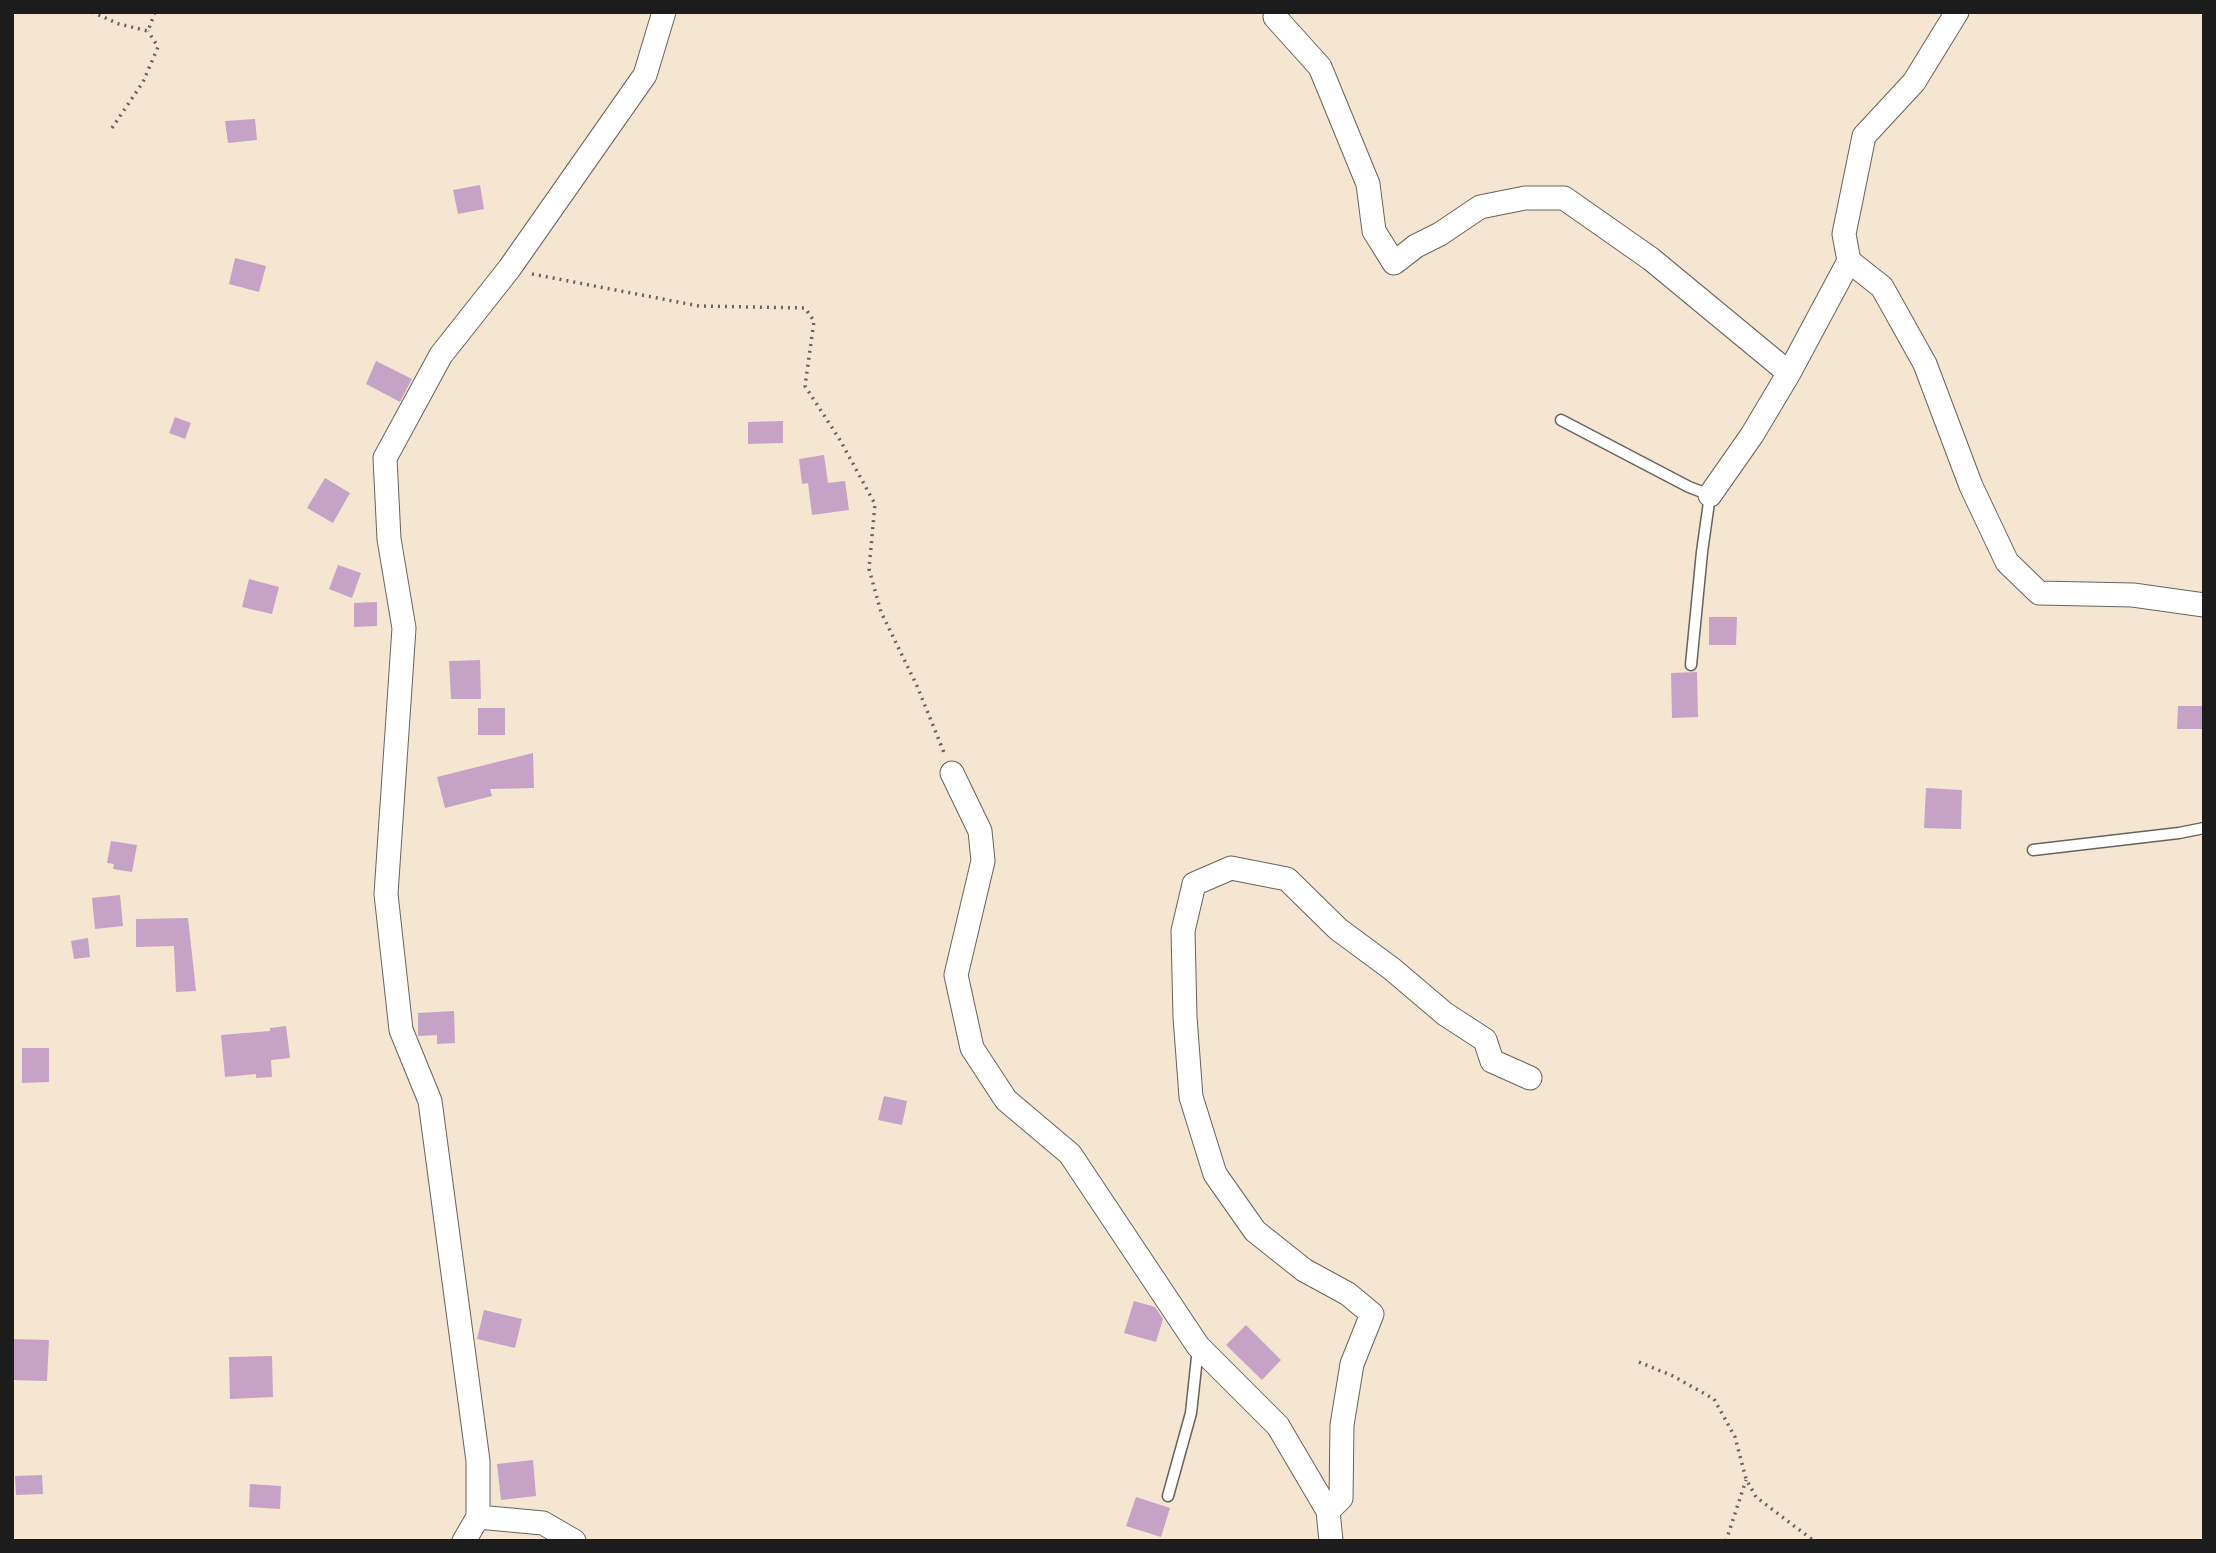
<!DOCTYPE html>
<style>
body{margin:0}
#map{position:relative;width:2216px;height:1553px;overflow:hidden;background:#f5e6d2;font-family:"Libre Caslon Text",serif}
canvas{display:block}
.frame{position:absolute;inset:0;border:14px solid #1c1c1c;pointer-events:none}
</style>
<div id="map">
<canvas width="2216" height="1553"></canvas>
<div class="frame"></div>
</div>
<script>
const c = document.querySelector('canvas').getContext('2d');
c.lineJoin = 'round';
function fillPath(path, color) {
  c.fillStyle = color;
  c.fill(path, 'evenodd');
}
function strokePath(path, color, width, dash) {
  c.strokeStyle = color;
  c.lineWidth = width;
  c.lineCap = dash ? 'butt' : 'round';
  c.setLineDash(dash || []);
  c.stroke(path);
}
fillPath(new Path2D(`
 M 255,119 L 257,140 L 228,143 L 225,121 Z
 M 480,185 L 484,209 L 458,214 L 453,190 Z
 M 235,258 L 266,266 L 259,292 L 229,284 Z
 M 376,361 L 412,379 L 400,402 L 366,384 Z
 M 175,417 L 191,423 L 185,439 L 169,433 Z
 M 783,421 L 783,443 L 748,444 L 748,422 Z
 M 824,455 L 828,483 L 845,481 L 849,510 L 812,515 L 808,483 L 802,484 L 799,459 Z
 M 325,478 L 350,493 L 333,523 L 307,508 Z
 M 338,565 L 361,573 L 352,598 L 329,589 Z
 M 249,579 L 279,587 L 272,614 L 242,607 Z
 M 377,602 L 377,626 L 354,627 L 354,603 Z
 M 1709,617 L 1737,617 L 1736,645 L 1709,645 Z
 M 480,660 L 481,699 L 451,699 L 449,661 Z
 M 1697,672 L 1698,717 L 1672,718 L 1671,673 Z
 M 2178,706 L 2204,706 L 2204,729 L 2177,729 Z
 M 478,708 L 505,708 L 505,735 L 478,735 Z
 M 533,753 L 534,788 L 490,789 L 492,796 L 445,808 L 437,777 Z
 M 1926,788 L 1962,790 L 1961,829 L 1924,828 Z
 M 111,841 L 137,845 L 132,872 L 113,869 L 114,864 L 107,863 Z
 M 120,895 L 123,926 L 95,929 L 92,898 Z
 M 188,918 L 196,991 L 176,992 L 174,946 L 136,947 L 136,919 Z
 M 88,938 L 90,957 L 74,959 L 71,941 Z
 M 454,1011 L 455,1043 L 437,1044 L 437,1035 L 418,1036 L 418,1013 Z
 M 286,1026 L 290,1058 L 271,1060 L 272,1077 L 256,1078 L 256,1074 L 225,1077 L 221,1035 L 270,1031 L 270,1028 Z
 M 22,1048 L 49,1048 L 49,1082 L 22,1083 Z
 M 884,1096 L 907,1101 L 902,1125 L 878,1120 Z
 M 1134,1301 L 1155,1307 L 1163,1319 L 1156,1342 L 1124,1333 Z
 M 484,1310 L 522,1319 L 515,1348 L 477,1339 Z
 M 1246,1325 L 1281,1360 L 1262,1380 L 1226,1345 Z
 M 12,1339 L 49,1340 L 47,1381 L 12,1380 Z
 M 272,1356 L 273,1397 L 230,1399 L 229,1357 Z
 M 533,1460 L 536,1496 L 501,1500 L 497,1464 Z
 M 42,1475 L 43,1494 L 16,1495 L 15,1476 Z
 M 250,1484 L 281,1486 L 280,1509 L 249,1507 Z
 M 1136,1497 L 1170,1508 L 1161,1537 L 1126,1526 Z`), '#c6a2c6');
const service = new Path2D(`
 M 1561,420 L 1689,487 L 1710,495 L 1702,552 L 1691,665
 M 2033,850 L 2179,833 L 2204,828
 M 1168,1496 L 1191,1413 L 1198,1348`);
const minor = new Path2D(`
 M 1957,12 L 1914,82 L 1864,136 L 1844,234 L 1849,261 L 1882,287 L 1925,364 L 1971,486 L 2007,562 L 2039,593 L 2133,595 L 2204,605
 M 1275,17 L 1320,67 L 1368,184 L 1374,231 L 1394,263 L 1416,246 L 1440,234 L 1480,207 L 1525,198 L 1564,198 L 1651,259 L 1789,373
 M 1710,495 L 1752,435 L 1789,373 L 1849,261
 M 952,773 L 980,831 L 983,861 L 956,975 L 972,1048 L 1006,1100 L 1070,1154 L 1198,1346 L 1278,1426 L 1328,1511 L 1331,1541
 M 1328,1511 L 1341,1498 L 1342,1425 L 1352,1364 L 1372,1314 L 1348,1294 L 1304,1270 L 1255,1231 L 1215,1174 L 1191,1097 L 1185,1017 L 1183,931 L 1194,884 L 1231,868 L 1287,879 L 1338,929 L 1392,969 L 1445,1014 L 1485,1040 L 1492,1061 L 1530,1078
 M 478,1517 L 543,1523 L 574,1541
 M 464,1541 L 478,1517 L 478,1461 L 430,1101 L 401,1030 L 386,894 L 404,628 L 389,539 L 385,458 L 441,355 L 509,269 L 645,75 L 664,12`);
strokePath(service, '#68635c', 13);
strokePath(minor, '#68635c', 25);
strokePath(new Path2D(`
 M 92,12 L 119,24 L 148,31 L 155,12
 M 112,128 L 143,82 L 158,47 L 148,31
 M 532,274 L 699,306 L 805,308 L 814,321 L 805,386 L 840,440 L 875,504 L 869,569 L 881,612 L 917,686 L 945,755
 M 1639,1362 L 1673,1376 L 1714,1399 L 1735,1437 L 1746,1479 L 1756,1497 L 1814,1541
 M 1726,1541 L 1746,1480`), '#68635c', 3.5, [2, 5]);
strokePath(service, '#fff', 10);
strokePath(minor, '#fff', 23);
</script>
